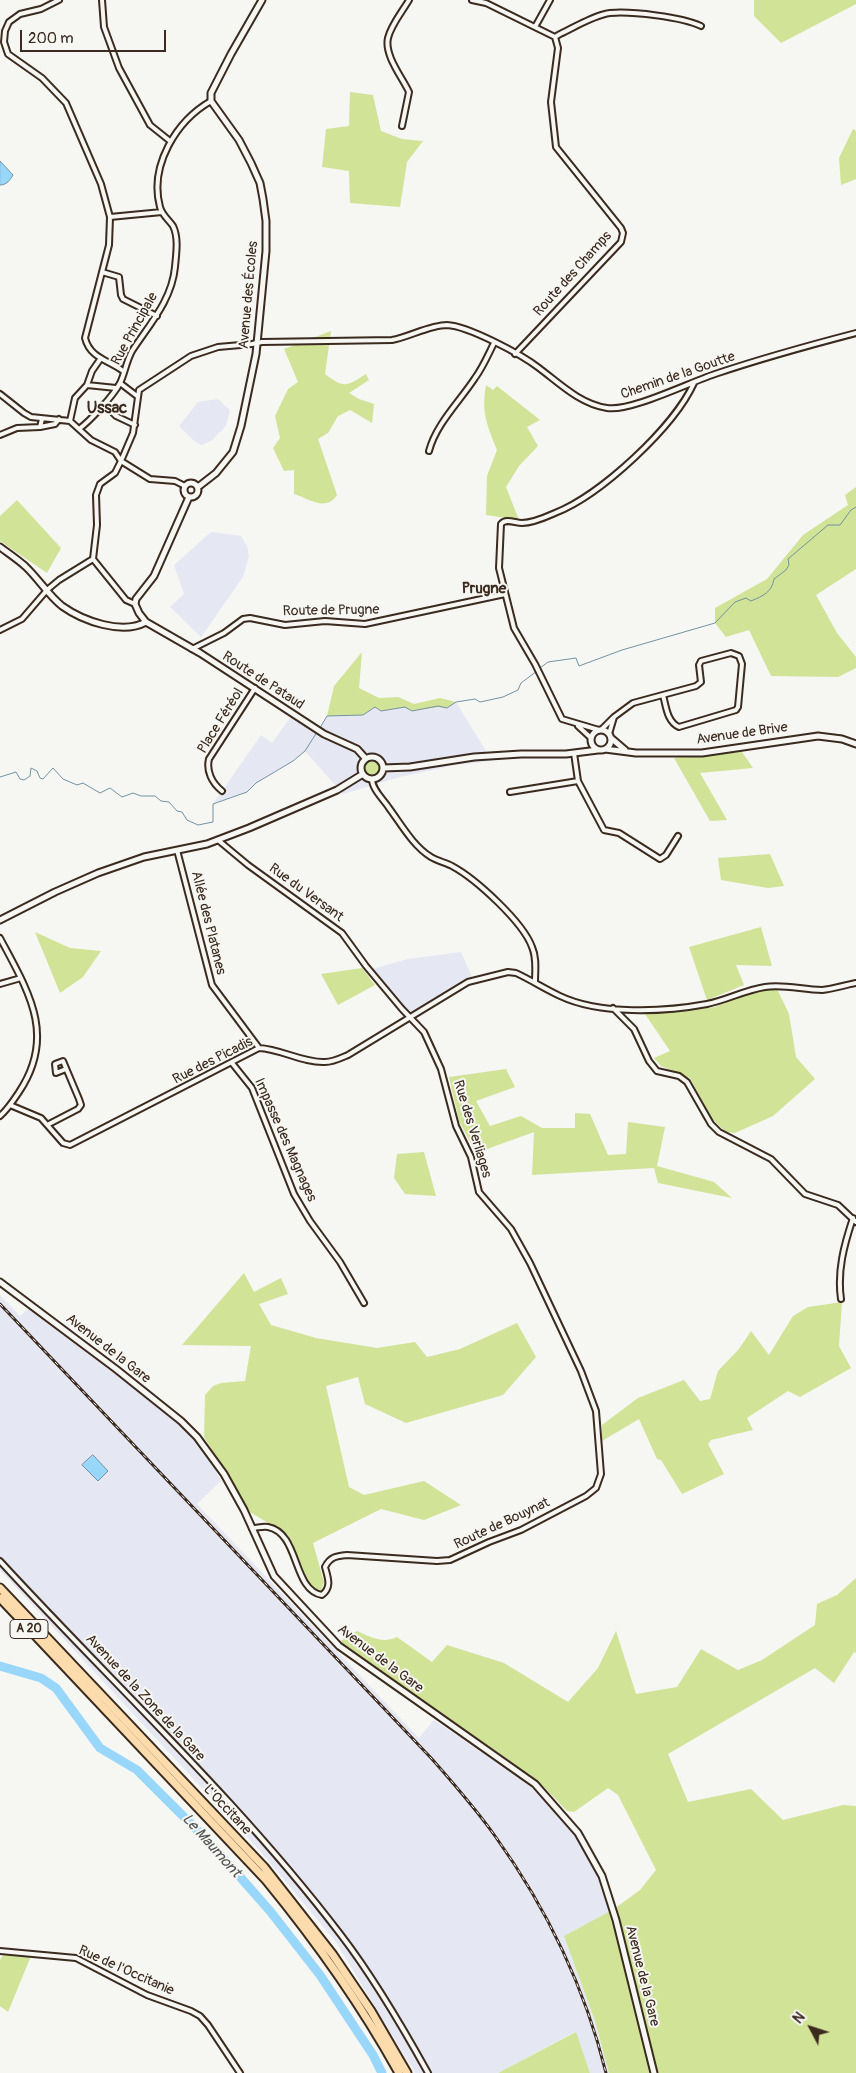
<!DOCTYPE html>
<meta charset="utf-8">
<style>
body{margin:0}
#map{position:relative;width:856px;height:2073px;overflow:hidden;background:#f6f6f2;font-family:Pangolin,sans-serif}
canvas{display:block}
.north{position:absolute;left:786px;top:2003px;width:50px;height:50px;-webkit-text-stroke:4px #f6f6f2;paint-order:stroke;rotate:310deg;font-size:14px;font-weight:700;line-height:20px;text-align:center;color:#3b2a1e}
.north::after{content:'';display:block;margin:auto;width:18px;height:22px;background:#3b2a1e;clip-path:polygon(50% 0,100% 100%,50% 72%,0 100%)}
.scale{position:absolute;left:20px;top:30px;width:146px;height:22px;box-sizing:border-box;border:2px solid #3b2a1e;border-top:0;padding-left:6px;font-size:15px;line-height:18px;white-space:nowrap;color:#3b2a1e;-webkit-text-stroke:4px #f6f6f2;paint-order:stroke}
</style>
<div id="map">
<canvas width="856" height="2073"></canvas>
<div class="north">N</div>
<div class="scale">200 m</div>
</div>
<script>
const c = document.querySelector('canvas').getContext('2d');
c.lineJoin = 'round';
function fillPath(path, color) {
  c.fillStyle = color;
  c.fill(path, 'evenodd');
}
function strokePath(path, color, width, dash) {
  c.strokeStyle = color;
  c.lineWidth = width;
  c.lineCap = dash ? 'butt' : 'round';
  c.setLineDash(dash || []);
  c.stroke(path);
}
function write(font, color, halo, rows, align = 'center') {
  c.font = font + ' Pangolin,sans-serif';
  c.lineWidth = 4;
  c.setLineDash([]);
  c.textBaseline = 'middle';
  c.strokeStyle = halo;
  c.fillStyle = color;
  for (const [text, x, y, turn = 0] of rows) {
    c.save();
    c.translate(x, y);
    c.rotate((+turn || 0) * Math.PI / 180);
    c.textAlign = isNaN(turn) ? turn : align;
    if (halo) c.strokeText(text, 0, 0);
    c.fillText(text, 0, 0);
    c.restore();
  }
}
fillPath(new Path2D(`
 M 218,399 L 230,410 L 226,426 L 211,441 L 201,445 L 193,440 L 179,426 L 198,402 Z
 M 211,532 L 241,536 L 247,546 L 249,556 L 243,577 L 201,637 L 170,607 L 184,594 L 174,565 Z
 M 456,702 L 492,761 L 455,765 L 400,777 L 343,794 L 305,751 L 293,761 L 256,783 L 247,792 L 213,804 L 261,735 L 272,743 L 295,711 L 320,727 L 327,716 L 363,715 L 375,707 L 381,711 L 405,707 L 412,711 L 438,706 L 447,708 Z
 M 461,952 L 472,977 L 410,1015 L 372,969 L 408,959 Z
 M 0,1295 L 20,1316 L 29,1308 L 103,1363 L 183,1428 L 208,1456 L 221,1481 L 197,1504 L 419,1738 L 434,1720 L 525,1782 L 555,1810 L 577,1839 L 596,1872 L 609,1912 L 564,1936 L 595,2021 L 609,2073 L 590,2073 L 575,2032 L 498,2073 L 415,2073 L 336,1942 L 260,1851 L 0,1570 Z`), '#e5e7f3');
fillPath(new Path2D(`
 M 754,0 L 856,0 L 856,4 L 781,43 L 754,16 Z
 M 350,92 L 373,95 L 381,131 L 402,139 L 423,141 L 407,162 L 400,207 L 350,203 L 349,171 L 322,167 L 326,129 L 349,126 Z
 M 853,129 L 856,131 L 856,179 L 841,185 L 839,158 Z
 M 331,331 L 325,374 C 344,389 347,386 366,374 L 369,380 L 349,393 L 359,399 L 374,404 L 372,423 L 350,410 L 338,416 L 328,433 L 318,439 L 337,495 C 326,512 310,499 294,494 L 294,470 L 284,471 L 273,448 L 280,438 L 275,416 L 288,389 L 298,382 L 284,349 Z
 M 486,385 L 493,390 L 497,386 L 540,420 L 527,427 L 538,446 L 519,466 L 506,487 L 519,520 L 486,515 L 487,476 L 497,450 C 487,425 481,412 486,385 Z
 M 856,487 L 856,569 L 816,595 L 837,633 L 856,657 L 856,668 L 838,677 L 771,676 L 749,630 L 726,637 L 715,623 L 715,608 L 767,579 L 803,535 L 848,505 L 845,495 Z
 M 17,500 L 61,548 L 47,573 L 0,541 L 0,516 Z
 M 362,652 L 359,688 L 379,698 L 398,697 L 414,704 L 440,698 L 456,702 L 447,708 L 438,707 L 412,711 L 404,707 L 381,711 L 375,707 L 363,715 L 327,716 L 334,686 Z
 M 742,752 L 753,768 L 700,773 L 727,820 L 710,821 L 674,758 Z
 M365 768a7 7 0 1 1 14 0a7 7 0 1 1-14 0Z
 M 770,854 L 784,886 L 768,888 L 721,880 L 718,858 Z
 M 761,927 L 772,966 L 736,965 L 744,985 L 707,1000 L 689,947 Z
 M 35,932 L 70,948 L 101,951 L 83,977 L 60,993 Z
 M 362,968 L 375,985 L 338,1005 L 321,974 Z
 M 777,989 L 789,1014 L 796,1057 L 815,1079 L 773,1116 L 735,1133 L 726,1132 L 712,1119 L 690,1078 L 661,1066 L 654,1058 L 670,1051 L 645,1014 L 715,1007 L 748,993 Z
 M 506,1069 L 515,1087 L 476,1101 L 490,1126 L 521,1116 L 542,1128 L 575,1128 L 575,1113 L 590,1114 L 608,1155 L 626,1154 L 628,1122 L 665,1127 L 657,1166 L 714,1182 L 732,1198 L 658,1183 L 654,1168 L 532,1175 L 534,1132 L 476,1153 L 459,1121 L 449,1077 Z
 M 424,1152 L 436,1196 L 405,1194 L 394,1178 L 397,1154 Z
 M 244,1273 L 254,1292 L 281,1278 L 288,1294 L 259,1304 L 271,1325 L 316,1338 L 377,1348 L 415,1342 L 427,1357 L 460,1349 L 517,1323 L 536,1357 L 503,1395 L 406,1423 L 365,1404 L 358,1377 L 326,1386 L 349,1487 L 364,1495 L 424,1481 L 461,1505 L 424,1520 L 381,1509 L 313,1543 L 324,1582 L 321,1590 L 315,1589 L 309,1583 L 288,1535 L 250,1512 L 204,1437 L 205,1395 L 213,1386 L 221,1383 L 245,1381 L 251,1346 L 182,1345 Z
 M 842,1302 L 839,1346 L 851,1368 L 800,1397 L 788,1391 L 747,1418 L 753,1430 L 711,1440 L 708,1444 L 724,1474 L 682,1494 L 661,1460 L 657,1459 L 639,1419 L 602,1441 L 602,1425 L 638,1398 L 684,1380 L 700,1401 L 710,1399 L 718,1371 L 739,1349 L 751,1331 L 769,1355 L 793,1316 L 808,1307 Z
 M 856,1578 L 856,1653 L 854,1652 L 834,1683 L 815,1668 L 668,1754 L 688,1802 L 751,1789 L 783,1820 L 843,1805 L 856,1806 L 856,2073 L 609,2073 L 595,2021 L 564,1936 L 614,1909 L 640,1890 L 656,1870 L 618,1795 L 608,1788 L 574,1812 L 567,1811 L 545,1788 L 506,1758 L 339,1642 L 357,1631 C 370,1637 383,1644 397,1637 L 432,1662 L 447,1645 L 504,1663 L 568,1702 L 598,1668 L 616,1631 L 636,1694 L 677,1687 L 701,1649 L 738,1670 L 762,1660 L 815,1625 L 817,1604 L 837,1595 Z
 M 3,1955 L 31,1956 L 8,2012 L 0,2006 L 0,1960 Z
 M 576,2032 L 590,2073 L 498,2073 Z`), '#d1e397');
const water = new Path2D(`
 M 0,161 L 13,175 C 10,180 7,185 0,185 Z
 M 93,1455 L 108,1471 L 98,1481 L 82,1465 Z`);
fillPath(water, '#99d7fa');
strokePath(water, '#7392a2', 1);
strokePath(new Path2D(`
 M 540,668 L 548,662 L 576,658 L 579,666 L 622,650 L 715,623 L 735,602 L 746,598 L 751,601 C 763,596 772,592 774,579 L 786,570 L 789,565 L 788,559 L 828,525 L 840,525 L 851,510 L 856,507
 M 320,728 L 327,716 L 363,715 L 375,707 L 381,711 L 405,707 L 412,711 L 438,706 L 447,708 L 456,702 L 475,699 L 480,702 L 503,697 L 518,690 L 521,683 L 537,671
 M 0,777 L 16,772 L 20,779 L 24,780 L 30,776 L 31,768 L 37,771 L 40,778 L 43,779 L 53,768 L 63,779 L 77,785 L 83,783 L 100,793 L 110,788 L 122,797 L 133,793 L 141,796 L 155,796 L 161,801 L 169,802 L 177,811 L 182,812 L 187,820 L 198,825 L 213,822 L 213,804 L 247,792 L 256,783 L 293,761 L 305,751 L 317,732`), '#7392a2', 1);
strokePath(new Path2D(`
 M 0,1666 L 41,1678 L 56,1688 L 100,1748 L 137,1770 L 211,1844 L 270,1911 L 320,1975 L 373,2055 L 382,2073`), '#99d7fa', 9);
const minor = new Path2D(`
 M 59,0 L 41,9 L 20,14 L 9,22 L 5,31 L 4,42 L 8,54 L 42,78 L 66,103 L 101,184 L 110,217 L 109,245 L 85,338 C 90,358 108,360 123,371
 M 102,0 L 104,27 L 119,68 L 150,125 L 170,141
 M 472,0 L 486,3 L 555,37 L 558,48 L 551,102 L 556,147 L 621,228 L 623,233 L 621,242 L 515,354
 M 535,27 L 550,0
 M 555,37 L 560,34 C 575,27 594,15 610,13 C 631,11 682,17 701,26
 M 402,126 L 409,92 C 402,77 384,55 388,38 C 391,25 402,12 409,0
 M 110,217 L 162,212
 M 102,272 L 119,277 L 121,295 L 123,299 L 157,316
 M 120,383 L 137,396
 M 87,385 L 116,388
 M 0,394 L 24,413 L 31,417 L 70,421 L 91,440 L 115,452 L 121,461 L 133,433 L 139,390 L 191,356 L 218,347 L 252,344 L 262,342 L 392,340 C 409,337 430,325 447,325 C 468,326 521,354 539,368 C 559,383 580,404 607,408 C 631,412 692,381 718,373 C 763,358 810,345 856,333
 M 104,404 L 116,416 L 135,425
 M 42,419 L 40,427 L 55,424 L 59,419
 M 70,421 L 75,398 L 87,385 L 92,371 L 101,358
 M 79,429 C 90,421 114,395 120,383 C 125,373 126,362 132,351 C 149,325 172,300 175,267 C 176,255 179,238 173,226 C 169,220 162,215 160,207 C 149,166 176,121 211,101
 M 0,435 L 17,428 L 40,427
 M 429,451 C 436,424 460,401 475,378 C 483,367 488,355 494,343
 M 93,559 L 126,600 L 135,604
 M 0,630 L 22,619 L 47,590 L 59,580 L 93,559 L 97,525 L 96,495 L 100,484 L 115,473 L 121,461 L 150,479 L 175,481 L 185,486
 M 192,649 L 224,633 L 243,619 L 250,618 L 285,625 L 325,621 L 365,624 L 505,594
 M 614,717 L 633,703 L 696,686 L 701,682 L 699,665 L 701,661 L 731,653 L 739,656 L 742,664 L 738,707 L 736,710 L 679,727 C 667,722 666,706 663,695
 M 578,726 L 591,738
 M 599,730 L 562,719 L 535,664 L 514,628 L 499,568 L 501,524 C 506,518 515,523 522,523 C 533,523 546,517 555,513 C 601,495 674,427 694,383
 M 601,730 L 614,717 L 609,734
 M 574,753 L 578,781 L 604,830 L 619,833 L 660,859 L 666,855 L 678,836
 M 372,779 C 372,789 383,799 389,808 C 401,824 413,846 431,857 C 438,861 446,863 452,866 C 476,879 523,922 532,947 C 537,958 535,971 535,982
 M 222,791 C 212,783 206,771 209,759 L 255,688
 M 510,792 L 578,781
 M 218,840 L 248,865 L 342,933 L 366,966 L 402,1009 L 424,1032 L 441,1069 L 456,1126 L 471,1157 L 479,1192 L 511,1229 L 530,1263 L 581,1371 L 596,1411 L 601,1474 L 596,1488 L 586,1496 L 521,1530 L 489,1542 L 450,1560 L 437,1561 L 347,1555 C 336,1556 330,1557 325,1567 C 328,1578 332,1587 322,1595 C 292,1590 300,1533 268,1527 C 263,1526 257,1528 252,1528
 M 177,850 L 212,985 L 259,1048
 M 0,938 C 28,991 57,1035 19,1092 C 13,1101 8,1109 0,1116
 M 0,984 L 21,978
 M 613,1008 L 634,1029 L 649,1061 L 657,1071 L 679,1076 L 687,1082 L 711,1124 L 719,1132 L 771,1159 L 805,1194 L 838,1205 L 856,1222
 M 232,1063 L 252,1088 L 294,1194 L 310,1221 L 340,1262 L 364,1303
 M 10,1105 L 41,1118 L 63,1143 L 70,1145 L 259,1048 C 281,1049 303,1063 325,1062 C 333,1062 341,1058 348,1055 L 468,982 L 508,972 L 516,973 C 531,980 545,989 560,996 C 600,1015 664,1012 707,1004 C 727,1000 745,990 765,987 C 785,984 803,990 822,990 C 833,989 845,985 856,983
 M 49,1124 L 78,1109 L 81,1105 L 79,1099 L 63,1061 L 55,1064 L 56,1073 L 66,1069
 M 841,1299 C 837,1271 844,1245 853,1218
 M 0,1561 C 114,1685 239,1801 341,1935 C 374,1978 402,2026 428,2073
 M 0,1951 L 76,1958 L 147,1995 L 191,2011 L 200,2016 L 208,2025 L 240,2073`);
const tertiary = new Path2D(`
 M184 490a7 7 0 1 1 14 0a7 7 0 1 1-14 0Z
 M 198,487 L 216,473 L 233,452 L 241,426 L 256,354 L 266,251 L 266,221 L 263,199 L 260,183 L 251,163 L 239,140 L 211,101 L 211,93 L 231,54 L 262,0
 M 189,497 L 154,576 L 136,599 L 135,604 L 139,613 L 146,622 L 200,653 L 324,734 L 357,749 L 366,759
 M 0,547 C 8,553 17,559 25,566 C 38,578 48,595 62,606 C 83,621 122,635 146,622
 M591 740a10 10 0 1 1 20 0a10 10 0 1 1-20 0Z
 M 611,738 L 625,750
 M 605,749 L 636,753 L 702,753 L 818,736 L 842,739 L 856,744
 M361 768a11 11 0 1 1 22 0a11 11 0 1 1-22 0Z
 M 383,768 L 410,767 L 474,757 L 521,754 L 566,754 L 598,750
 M 0,920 L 55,892 L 98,873 L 144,857 L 207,844 L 249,828 L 337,790 L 363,774
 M 0,1282 L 116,1369 L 181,1421 L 197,1437 L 224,1474 L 244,1510 L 274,1576 L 339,1646 L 535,1784 L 578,1833 L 602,1876 L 616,1920 L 654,2073`);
const motorway = new Path2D(`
 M 0,1588 L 264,1867 L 333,1955 L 371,2011 L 407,2073
 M 0,1598 L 266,1880 C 316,1941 361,2004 399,2073`);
strokePath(minor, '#3b2a1e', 8);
strokePath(tertiary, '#3b2a1e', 9);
strokePath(motorway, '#3b2a1e', 11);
strokePath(minor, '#f6f6f2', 4);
strokePath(tertiary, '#f6f6f2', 5);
strokePath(motorway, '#fcdcac', 7);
const rail = new Path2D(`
 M 0,1304 L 432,1759 C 454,1784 476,1809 495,1836 C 546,1907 585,1988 606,2073`);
strokePath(rail, '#3b2a1e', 3);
strokePath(rail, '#f6f6f2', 1, [4]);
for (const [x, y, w] of [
 [29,1629,38]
]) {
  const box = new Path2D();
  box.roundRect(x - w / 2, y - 9.5, w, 19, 4);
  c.fillStyle = '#f6f6f2';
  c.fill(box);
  strokePath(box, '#3b2a1e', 1);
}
write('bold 12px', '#3b2a1e', null, [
 ["A 20",29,1629]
]);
write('14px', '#3b2a1e', '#f6f6f2', [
 ["Route des Champs",573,274,-48],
 ["Avenue des Écoles",249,295,-85],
 ["Rue Principale",135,329,-61],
 ["Chemin de la Goutte",678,376,-19],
 ["Route de Prugne",331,611,-1],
 ["Route de Pataud",263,681,33],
 ["Place Féréol",221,721,-58],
 ["Avenue de Brive",742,734,-8],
 ["Rue du Versant",306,893,36],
 ["Allée des Platanes",208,923,76],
 ["Rue des Picadis",213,1061,-27],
 ["Rue des Verliages",472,1129,73],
 ["Impasse des Magnages",285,1140,66],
 ["Avenue de la Gare",108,1349,38],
 ["Route de Bouynat",502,1524,-25],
 ["Avenue de la Gare",380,1659,37],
 ["Avenue de la Zone de la Gare",145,1698,47],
 ["L'Occitane",227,1810,47],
 ["Rue de l'Occitanie",126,1971,24],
 ["Avenue de la Gare",642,1976,76]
]);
write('bold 15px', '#3b2a1e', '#f6f6f2', [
 ["Prugne",484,589]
]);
write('italic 15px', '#525555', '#f6f6f2', [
 ["Le Maumont",211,1846,48]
]);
write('bold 16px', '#3b2a1e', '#f6f6f2', [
 ["Ussac",107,409]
]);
</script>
